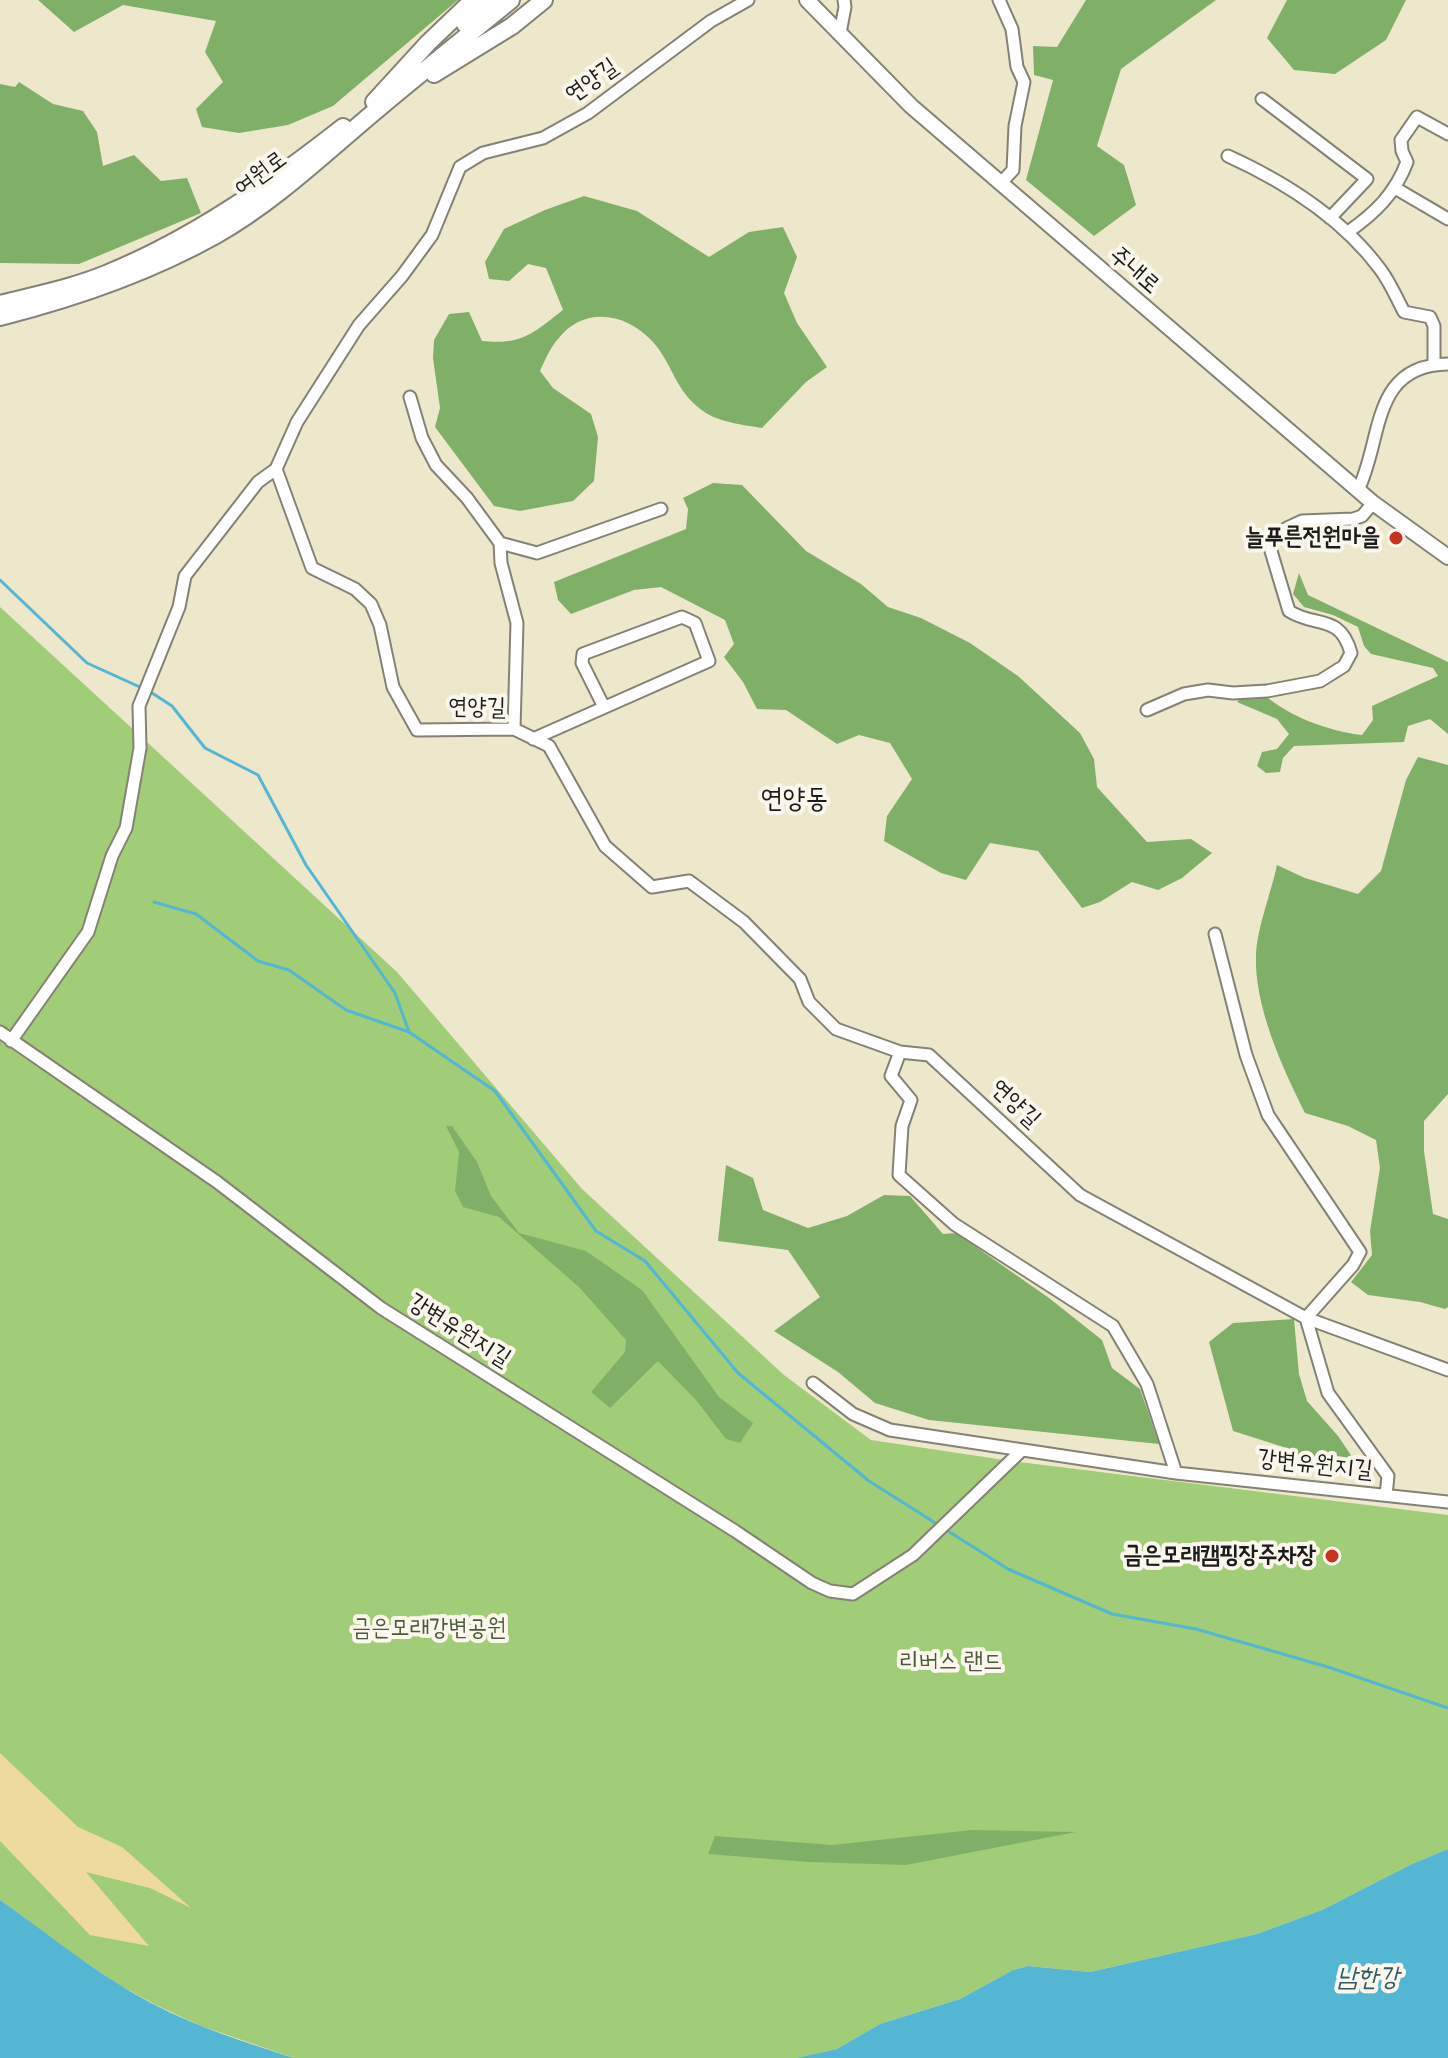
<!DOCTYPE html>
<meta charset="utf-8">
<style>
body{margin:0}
canvas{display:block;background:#ede7cb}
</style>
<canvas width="1448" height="2058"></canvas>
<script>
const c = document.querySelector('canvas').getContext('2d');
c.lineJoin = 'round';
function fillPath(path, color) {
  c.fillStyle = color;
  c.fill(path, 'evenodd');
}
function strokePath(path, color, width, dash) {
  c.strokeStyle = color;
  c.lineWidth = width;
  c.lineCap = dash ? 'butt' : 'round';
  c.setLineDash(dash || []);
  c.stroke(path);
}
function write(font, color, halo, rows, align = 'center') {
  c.font = font + ' Sriracha,"Poor Story",sans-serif';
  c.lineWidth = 8;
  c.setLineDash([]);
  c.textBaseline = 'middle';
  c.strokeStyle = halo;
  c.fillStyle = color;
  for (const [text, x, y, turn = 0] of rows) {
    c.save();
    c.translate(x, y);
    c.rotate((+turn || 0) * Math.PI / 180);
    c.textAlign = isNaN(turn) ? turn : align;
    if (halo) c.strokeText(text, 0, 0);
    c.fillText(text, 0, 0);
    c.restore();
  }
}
fillPath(new Path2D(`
 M 0,607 L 397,972 L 582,1189 L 784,1375 L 871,1440 L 1011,1461 L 1448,1515 L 1448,1849 L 1412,1864 L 1322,1910 L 1257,1934 L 1090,1972 L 1028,1966 L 1013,1970 L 960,1999 L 880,2024 L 837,2049 L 796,2058 L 294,2058 L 201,2026 L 156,2005 L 121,1986 L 79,1958 L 0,1900 Z`), '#a1cc78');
fillPath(new Path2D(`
 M 38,0 L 458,0 L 333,106 L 288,125 L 239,133 L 202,127 L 196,109 L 223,82 L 205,52 L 216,21 L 123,5 L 74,32 Z
 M 1086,0 L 1216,0 L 1121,69 L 1097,146 L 1124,165 L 1136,205 L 1094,236 L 1026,180 L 1053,80 L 1034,75 L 1033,46 L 1057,47 Z
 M 1287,0 L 1406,0 L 1386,40 L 1335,74 L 1294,70 L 1267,38 Z
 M 19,82 L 53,104 L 83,111 L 97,132 L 103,166 L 134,155 L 161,181 L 187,178 L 201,213 L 79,264 L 0,263 L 0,84 L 15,87 Z
 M 584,196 L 637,211 L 709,257 L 749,232 L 783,227 L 797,257 L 784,293 L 797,323 L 827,367 L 806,382 L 762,428 C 744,425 718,422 703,411 C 674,390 674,366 653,342 C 627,313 584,305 558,339 C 550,348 545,360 540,371 L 553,388 L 591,414 L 598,437 L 594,481 L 573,501 L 520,511 L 494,506 L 435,427 L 440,408 L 433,358 L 434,340 L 449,314 L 469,312 L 482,341 C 522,345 532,334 563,310 L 546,268 L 528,264 L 509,281 L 489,279 L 485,262 L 504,229 L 545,210 Z
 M 713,483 L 742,485 L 806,551 L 861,584 L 888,607 L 921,618 L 970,643 L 1018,676 L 1080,733 L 1094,759 L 1097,787 L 1147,842 L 1191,839 L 1212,853 L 1182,878 L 1158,890 L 1132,882 L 1100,902 L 1082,908 L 1038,851 L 990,843 L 966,880 L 941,873 L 884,841 L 887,816 L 912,779 L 890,743 L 859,735 L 837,744 L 786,710 L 757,709 L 743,682 L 724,657 L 734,644 L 725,620 L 661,587 L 634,590 L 571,614 L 558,600 L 554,582 L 686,529 L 688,509 L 683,498 Z
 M 1299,573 L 1308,595 L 1448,662 L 1448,734 L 1430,719 L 1408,726 L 1404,742 L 1294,746 L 1283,758 L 1280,772 L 1266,773 L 1257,766 L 1262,752 L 1277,749 L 1289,734 L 1277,719 L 1237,702 L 1243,696 L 1263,694 C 1290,717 1328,731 1362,735 L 1373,720 L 1372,706 L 1438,676 L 1433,668 L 1371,654 L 1364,646 L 1358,627 L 1333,615 L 1304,607 L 1293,594 Z
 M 1418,757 L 1448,765 L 1448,1094 L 1424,1121 L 1424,1151 L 1433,1214 L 1448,1219 L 1448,1307 L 1445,1309 L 1420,1302 L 1368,1295 L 1351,1282 L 1372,1255 L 1370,1231 L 1380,1168 L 1376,1140 L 1348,1126 L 1305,1113 C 1282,1067 1254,1006 1256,955 C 1257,928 1271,893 1277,865 L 1305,878 L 1358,894 L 1381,871 L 1406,780 Z
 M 446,1126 L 452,1126 L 477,1162 L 491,1196 L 519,1233 L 586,1251 L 642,1290 L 719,1397 L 753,1423 L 740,1443 L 726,1439 L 696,1400 L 658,1361 L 610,1408 L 591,1392 L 625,1352 L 626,1340 L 580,1288 L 499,1217 L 463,1207 L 455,1191 L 459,1152 Z
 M 726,1165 L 753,1178 L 763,1210 L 808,1228 L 847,1216 L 884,1195 L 910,1196 L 943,1234 L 956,1233 L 1049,1298 L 1102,1340 L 1112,1368 L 1140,1389 L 1159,1444 L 929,1420 L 875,1403 L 838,1372 L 774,1331 L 820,1297 L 788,1250 L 718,1241 Z
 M 1294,1319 L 1299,1374 L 1307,1401 L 1338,1436 L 1357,1464 L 1301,1461 L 1296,1451 L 1233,1431 L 1209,1342 L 1233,1323 Z
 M 972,1830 L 1076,1832 L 906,1865 L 808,1862 L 708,1854 L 715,1836 L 832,1845 Z`), '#80b068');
fillPath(new Path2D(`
 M 0,1753 L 78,1827 L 122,1847 L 191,1908 L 150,1888 L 86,1872 L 149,1946 L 90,1935 L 0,1841 Z`), '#eeda9e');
fillPath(new Path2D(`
 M 1448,1849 L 1448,2058 L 796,2058 L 837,2049 L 880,2024 L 960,1999 L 1013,1970 L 1028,1966 L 1090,1972 L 1257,1934 L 1322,1910 L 1412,1864 Z
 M 0,1900 C 40,1928 78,1959 120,1985 C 173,2019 234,2039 294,2058 L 0,2058 Z`), '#54b6d3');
strokePath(new Path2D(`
 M 0,580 L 87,663 L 142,688
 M 149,691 L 172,706 L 205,748 L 258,775 L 306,865 L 395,993 L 409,1032
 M 154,902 L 196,914 L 258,961 L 289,970 L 346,1010 L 409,1032 L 495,1091 L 596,1231 L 645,1261 L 738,1373 L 869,1481 L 1008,1569 L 1112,1614 L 1196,1629 L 1328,1667 L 1448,1708`), '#54b6d3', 3);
const minor = new Path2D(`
 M 748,0 L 711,21 L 588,113 L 543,138 L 483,153 L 460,167 L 432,235 L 402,276 L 359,325 L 297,422 L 276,469 L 312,568 L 355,589 L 371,604 L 380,625 L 393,687 L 417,730 L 514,729 L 549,746 L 605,846 L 652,887 L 689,881 L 744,922 L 800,979 L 809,1002 L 836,1029 L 900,1052 L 929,1055 L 1080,1195 L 1306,1318 L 1448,1370
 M 999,0 L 1012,29 L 1017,67 L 1024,82 L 1015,126 L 1013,170 L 1000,184
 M 840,33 L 845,7 L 844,0
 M 1262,99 L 1367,179 L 1330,218
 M 1228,156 C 1285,182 1342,218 1380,269 C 1390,282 1396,297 1404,312 L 1430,317 L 1434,326 L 1434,364
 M 1395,188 L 1448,219
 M 1348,232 C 1375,213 1395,194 1407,162 L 1402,151 L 1401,140 L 1417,117 L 1448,134
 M 410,397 L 422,438 L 436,465 L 467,498 L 500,543 L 501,563 L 517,623 L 514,729
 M 1358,490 C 1383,440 1370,365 1448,364
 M 500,543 L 537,553 L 661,509
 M 1147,710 L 1184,694 L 1208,690 L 1233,693 L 1267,691 L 1320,681 L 1344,666 L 1351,653 C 1340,613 1315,628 1289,611 L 1271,551 L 1273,539 L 1287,528 L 1302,521 L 1353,519 L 1362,516 L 1373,503
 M 533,739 L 709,661 L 695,623 L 682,617 L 583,654 L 582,663 L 604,707
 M 1215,934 L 1246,1055 L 1268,1115 L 1360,1252 L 1353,1265 L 1306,1318 L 1328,1393 L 1388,1476 L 1386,1495
 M 0,1032 L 217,1182 L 381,1308 L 735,1531 L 812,1583 L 830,1591 L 853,1594 L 913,1555 L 1021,1451
 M 11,1041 L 88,932 L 112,856 L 126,828 L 140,748 L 139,706 L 179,607 L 185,576 L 258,482 L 276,469
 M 900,1052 L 891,1076 L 911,1100 L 902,1126 L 899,1175 L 954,1224 L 1113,1326 L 1147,1384 L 1176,1473
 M 813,1383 L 853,1414 L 890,1430 L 1176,1473 L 1448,1502`);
const major = new Path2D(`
 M 807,0 L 911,106 L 1373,503 L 1448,557`);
const highway = new Path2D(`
 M 465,24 L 493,0
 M 434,74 L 512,26 L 544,0
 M 374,102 L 428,43 L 473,0
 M 0,304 C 35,295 72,288 106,274 C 194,238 269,185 343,127
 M 0,317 C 75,298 148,273 216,235 C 276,201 326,152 379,108 C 422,72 467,36 511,0`);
strokePath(minor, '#848274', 15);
strokePath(major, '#848274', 18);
strokePath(highway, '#848274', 20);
strokePath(minor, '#fff', 11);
strokePath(major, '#fff', 14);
strokePath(highway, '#fff', 16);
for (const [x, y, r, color] of [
 [1396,538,8,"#c8321e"],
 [1332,1556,8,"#c8321e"]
]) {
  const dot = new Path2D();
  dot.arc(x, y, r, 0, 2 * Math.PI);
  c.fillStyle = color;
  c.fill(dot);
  strokePath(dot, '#fbf7ec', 3);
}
write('24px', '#1c1c1c', '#fbf7ec', [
 ["연양길",592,81,-35],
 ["여원로",261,174,-36],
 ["주내로",1134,271,41],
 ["연양길",477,708,1],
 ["연양길",1015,1104,43],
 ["강변유원지길",459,1331,32],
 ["강변유원지길",1315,1465,6]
]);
write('bold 24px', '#1c1c1c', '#fbf7ec', [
 ["늘푸른전원마을",1380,538],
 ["금은모래캠핑장주차장",1316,1556]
], 'right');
write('24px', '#4b5a3c', '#fbf7ec', [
 ["금은모래강변공원",429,1629],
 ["리버스 랜드",951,1662]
]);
write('italic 26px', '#325a65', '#fbf7ec', [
 ["남한강",1368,1978]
]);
write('28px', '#1c1c1c', '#fbf7ec', [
 ["연양동",794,800]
]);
</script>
